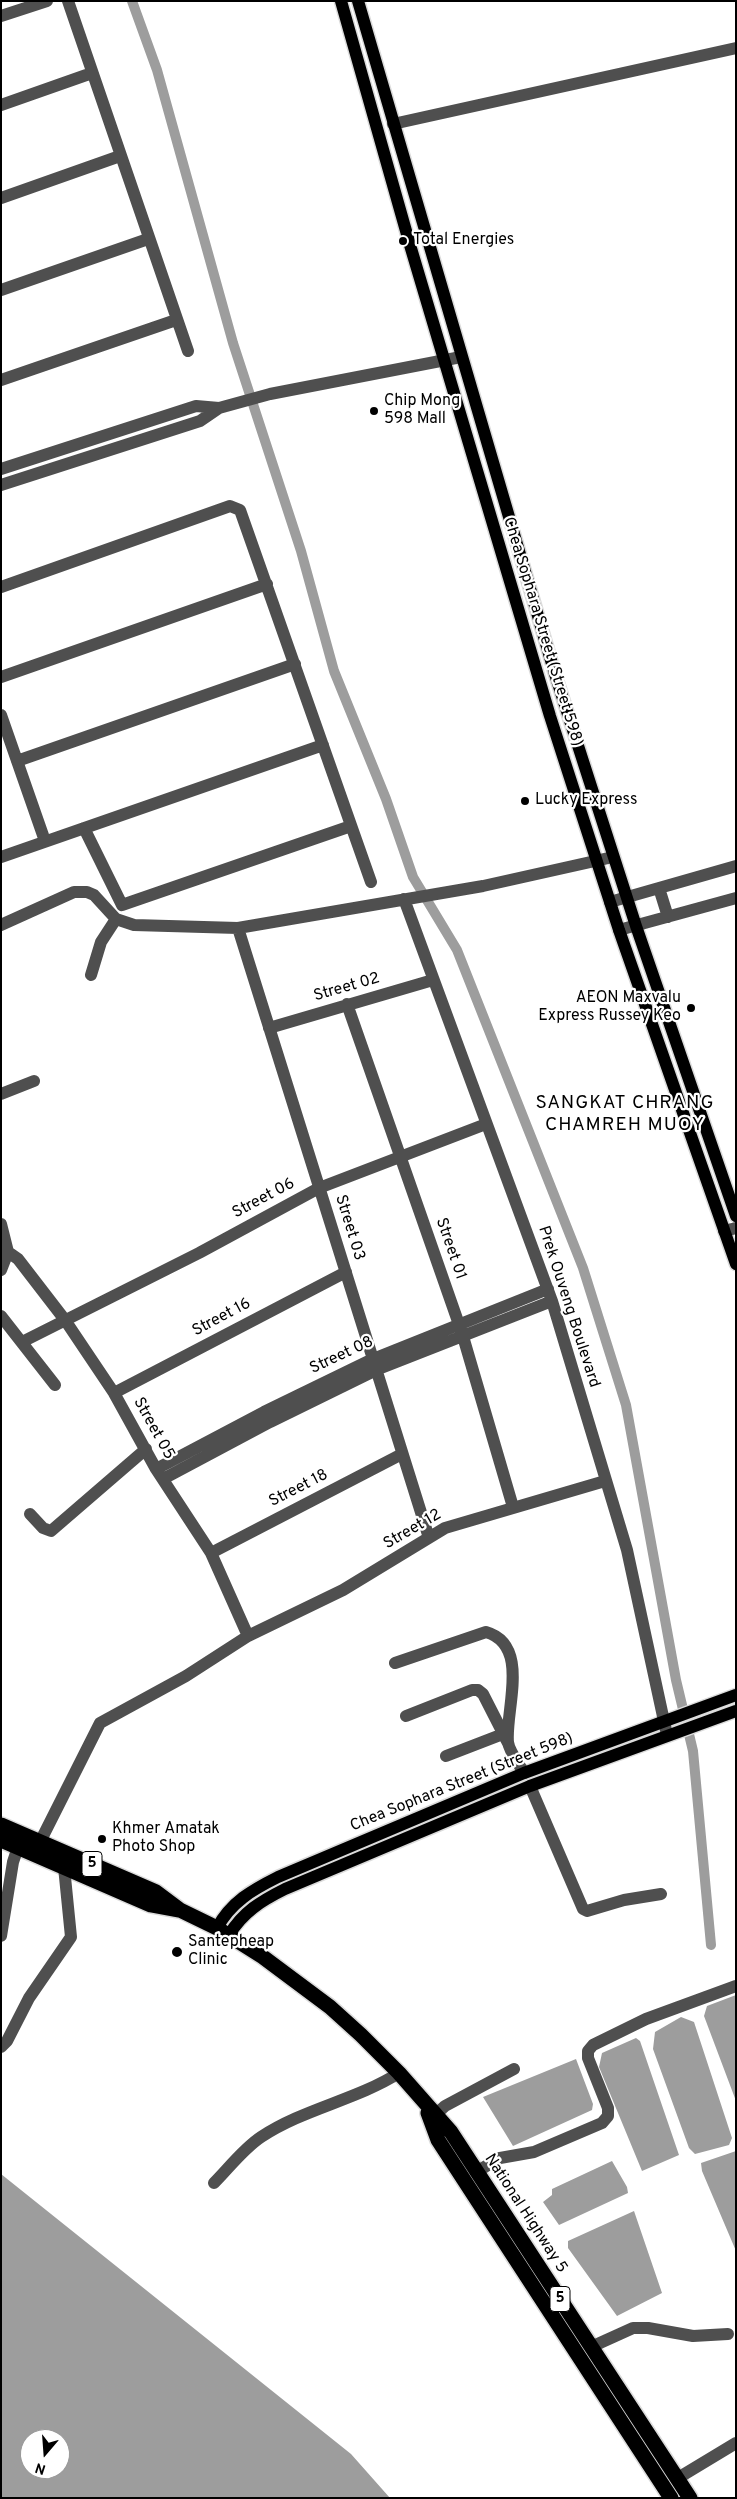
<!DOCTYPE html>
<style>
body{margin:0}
#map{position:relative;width:737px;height:2499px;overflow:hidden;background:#fff;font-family:Overpass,sans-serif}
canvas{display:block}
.frame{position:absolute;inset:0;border:2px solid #000;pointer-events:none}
.north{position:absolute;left:20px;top:2429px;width:50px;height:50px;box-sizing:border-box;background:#fff;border:1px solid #999;border-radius:50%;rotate:198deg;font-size:14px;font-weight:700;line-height:20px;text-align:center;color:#000}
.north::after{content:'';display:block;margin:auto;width:18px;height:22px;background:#000;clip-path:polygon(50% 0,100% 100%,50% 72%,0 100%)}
</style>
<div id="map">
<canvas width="737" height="2499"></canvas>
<div class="frame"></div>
<div class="north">N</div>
</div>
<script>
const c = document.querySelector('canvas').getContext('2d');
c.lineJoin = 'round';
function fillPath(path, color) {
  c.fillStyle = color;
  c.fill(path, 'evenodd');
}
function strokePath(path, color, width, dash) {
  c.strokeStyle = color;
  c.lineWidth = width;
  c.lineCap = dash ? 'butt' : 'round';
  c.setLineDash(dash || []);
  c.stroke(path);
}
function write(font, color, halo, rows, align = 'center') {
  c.font = font + ' Overpass,sans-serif';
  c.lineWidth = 4.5;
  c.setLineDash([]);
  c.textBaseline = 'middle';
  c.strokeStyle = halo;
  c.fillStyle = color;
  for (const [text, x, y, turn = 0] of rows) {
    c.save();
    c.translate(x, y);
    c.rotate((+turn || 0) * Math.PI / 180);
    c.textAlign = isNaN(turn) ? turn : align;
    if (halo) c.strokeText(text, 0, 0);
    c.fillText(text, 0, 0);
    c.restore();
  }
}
fillPath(new Path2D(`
 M 736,1995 L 736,2101 L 704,2016 L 707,2006 Z
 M 681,2017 L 694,2022 L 732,2138 L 729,2145 L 695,2154 L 689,2148 L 653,2049 L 655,2032 Z
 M 636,2038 L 640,2041 L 679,2155 L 642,2171 L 599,2067 L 602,2053 Z
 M 576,2059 L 593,2104 L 592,2110 L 513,2146 L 483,2097 Z
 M 736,2151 L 736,2251 L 702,2171 L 701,2163 Z
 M 612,2161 L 627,2187 L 628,2193 L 559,2225 L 543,2202 L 552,2195 L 552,2189 Z
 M 1,2174 L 351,2454 L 390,2498 L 1,2498 ZM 30,2439 L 60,2439 L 60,2469 L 30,2469 Z
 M 634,2211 L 662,2293 L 617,2316 L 568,2248 L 568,2241 Z`), '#9d9d9d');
strokePath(new Path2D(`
 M 132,1 L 157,70 L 233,343 L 301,551 L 334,671 L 386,799 L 413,877 L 457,950 L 583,1268 L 626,1405 L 676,1680 L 693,1751 L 711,1945`), '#9d9d9d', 10);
const major = new Path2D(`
 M 341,1 L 410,245 L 550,716 L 619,930 L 736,1264
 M 358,1 L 555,674 L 636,926 L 736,1216
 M 217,1928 C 231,1902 252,1890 278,1877 L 524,1773 L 736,1695
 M 229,1935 C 243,1912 261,1901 285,1889 L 530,1786 L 736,1711`);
const highway = new Path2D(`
 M 1,1825 L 156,1892 L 180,1910 L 217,1928 L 263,1957 L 330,2007 L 361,2035 L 399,2073 L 451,2132 L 690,2498
 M 1,1840 L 151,1905 L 178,1910
 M 428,2113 L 438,2140 L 671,2498`);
strokePath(major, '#dbdbdb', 15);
strokePath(highway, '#dbdbdb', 18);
strokePath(new Path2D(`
 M 68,1 L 188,351
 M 1,16 L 47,1
 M 1,105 L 92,73
 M 393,124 L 736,48
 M 1,198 L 120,156
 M 1,290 L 148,239
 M 1,380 L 176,320
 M 1,469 L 196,406 L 219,408 L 270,394 L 461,357
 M 1,485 L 200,421 L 219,408
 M 1,587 L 230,506 L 240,510 L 371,882
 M 1,677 L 267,584
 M 1,715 L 45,841
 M 17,761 L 295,664
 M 84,828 L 122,905 L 351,826
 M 1,857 L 323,745
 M 659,888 L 668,917
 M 404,899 L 552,1301 L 627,1550 L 667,1735
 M 610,902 L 736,866
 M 1,925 L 74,892 L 87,892 L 94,895 L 116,919 L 134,925 L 238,928 L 483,886 L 613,857
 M 238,928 L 429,1538
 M 619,930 L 736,898
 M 91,975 L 101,942 L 116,919
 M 347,1004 L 462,1333 L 513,1507
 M 269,1028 L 433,980
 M 1,1094 L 34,1081
 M 1,1224 L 8,1252 L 1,1270
 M 724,1231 L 736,1228
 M 8,1252 L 18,1259 L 65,1320 L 114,1393 L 156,1469 L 211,1553 L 248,1636
 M 1,1316 L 55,1385
 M 22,1342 L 199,1253 L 319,1188 L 486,1124
 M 114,1393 L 346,1272
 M 156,1469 L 264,1412 L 373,1359 L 548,1289
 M 163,1479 L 270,1422 L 376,1370 L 552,1301
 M 30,1514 L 43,1528 L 51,1531 L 146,1449
 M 211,1553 L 402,1454
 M 395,1663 L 486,1632 C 531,1645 505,1710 508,1742 C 509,1751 519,1764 524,1773
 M 406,1716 L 472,1690 L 478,1690 L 483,1694 L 508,1743
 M 446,1756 L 503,1734
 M 530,1786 L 583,1909 L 587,1911 L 624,1900 L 661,1894
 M 40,1842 L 100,1723 L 186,1676 L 248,1636 L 343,1590 L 445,1528 L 605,1481
 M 1,1936 L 13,1862 L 18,1847
 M 1,2047 L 7,2041 L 29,1998 L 71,1937 L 64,1867
 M 435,2115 L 445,2106 L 514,2069
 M 476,2172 L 500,2158 L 534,2152 L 602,2123 L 608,2116 L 608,2108 L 588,2058 L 588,2051 L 593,2045 L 646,2019 L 736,1986
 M 214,2183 C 229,2168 243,2149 261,2137 C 303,2109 356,2100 399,2073
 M 591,2347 L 633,2328 L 648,2328 L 693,2336 L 728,2334
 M 678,2478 L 736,2443`), '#4f4f4f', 12);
strokePath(major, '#000', 12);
strokePath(highway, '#000', 15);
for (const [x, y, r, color] of [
 [403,241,5,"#000"],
 [374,411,5,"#000"],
 [525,801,5,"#000"],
 [691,1008,5,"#000"],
 [102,1839,5,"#000"],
 [177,1952,6,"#000"]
]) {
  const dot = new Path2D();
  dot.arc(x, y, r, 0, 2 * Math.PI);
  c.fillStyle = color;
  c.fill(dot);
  strokePath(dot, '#fff', 2);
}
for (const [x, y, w] of [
 [92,1864,20],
 [560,2299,20]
]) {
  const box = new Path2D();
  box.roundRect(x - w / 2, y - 12.5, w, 25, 4);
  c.fillStyle = '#fff';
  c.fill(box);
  strokePath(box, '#000', 1);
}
write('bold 15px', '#000', null, [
 ["5",92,1864],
 ["5",560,2299]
]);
write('16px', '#000', '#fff', [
 ["Total Energies",413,241],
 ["Chip Mong",384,402],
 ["598 Mall",384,420],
 ["Lucky Express",535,801],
 ["AEON Maxvalu",681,999,"right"],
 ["Express Russey Keo",681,1017,"right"],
 ["Khmer Amatak",112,1830],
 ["Photo Shop",112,1848],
 ["Santepheap",188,1943],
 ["Clinic",188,1961]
], 'left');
write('16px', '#000', '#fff', [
 ["Chea Sophara Street (Street 598)",542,632,73],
 ["Street 02",347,988,-16],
 ["Street 06",264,1199,-28],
 ["Street 03",349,1228,73],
 ["Street 01",450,1249,71],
 ["Prek Ouveng Boulevard",568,1307,72],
 ["Street 16",222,1318,-28],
 ["Street 08",342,1356,-25],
 ["Street 05",153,1429,61],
 ["Street 18",299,1489,-27],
 ["Street 12",413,1530,-30],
 ["Chea Sophara Street (Street 598)",462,1783,-22],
 ["National Highway 5",525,2214,57]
]);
c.letterSpacing = '1px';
write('19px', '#000', '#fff', [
 ["SANGKAT CHRANG",625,1104],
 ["CHAMREH MUOY",625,1126]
]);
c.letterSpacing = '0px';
</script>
